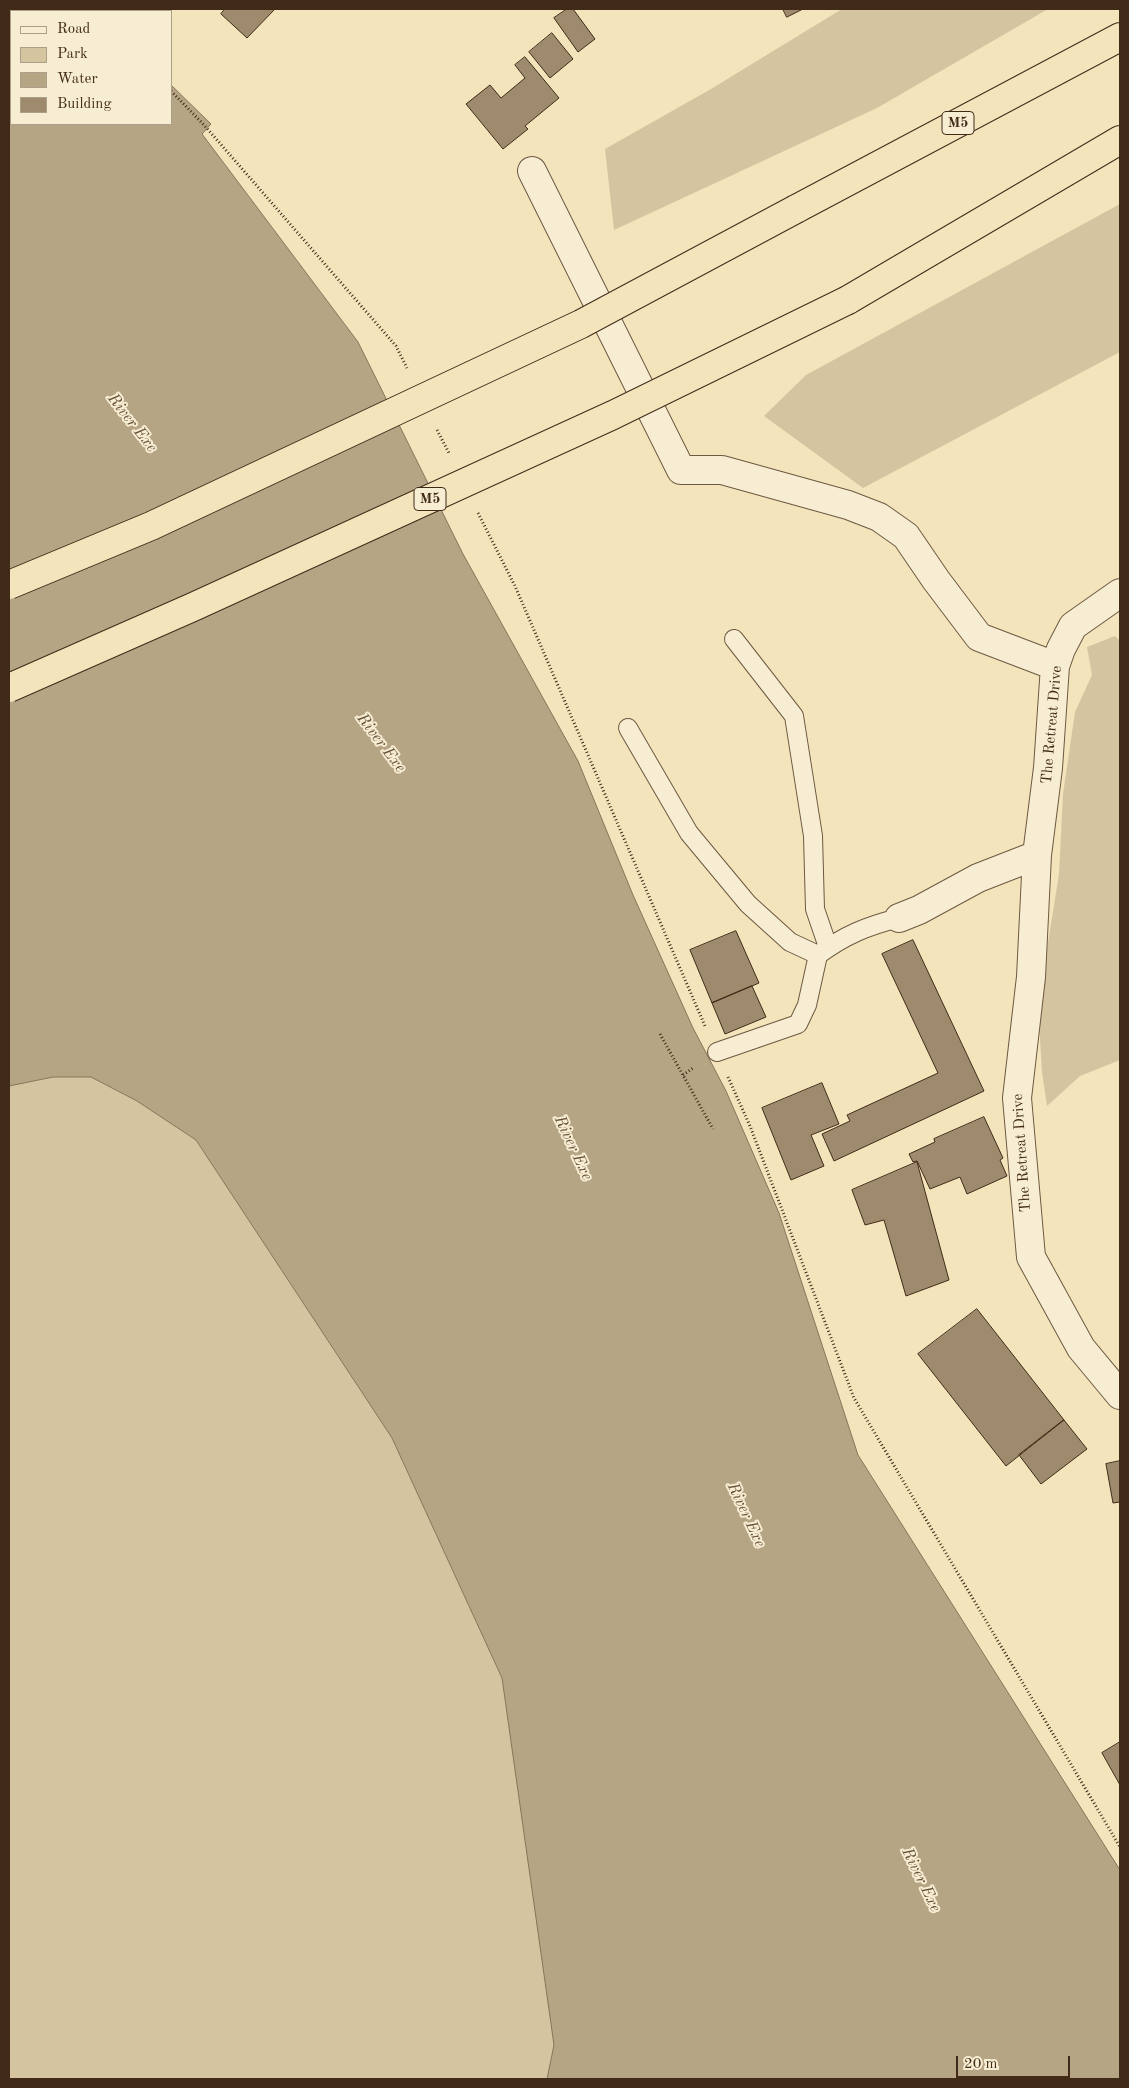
<!DOCTYPE html>
<style>
body{margin:0}
#map{position:relative;width:1129px;height:2088px;overflow:hidden;background:#f3e4bc;font-family:"Old Standard TT",serif}
canvas{display:block}
.frame{position:absolute;inset:0;border:10px solid #412a18;pointer-events:none}
.legend{position:absolute;left:10px;top:10px;width:162px;height:115px;box-sizing:border-box;background:#f7edd3;border:1px solid #ae9f88;margin:0;padding:6px 9px;list-style:none;font-size:15px;color:#412a18}
.legend li{display:flex;align-items:center;gap:10px;height:25px}
.legend b{width:25px;border:1px solid #ae9f88}
.scale{position:absolute;left:956px;top:2056px;width:114px;height:22px;box-sizing:border-box;border:2px solid #412a18;border-top:0;padding-left:6px;font-size:15px;line-height:18px;white-space:nowrap;color:#412a18;-webkit-text-stroke:4px #f7edd3;paint-order:stroke}
</style>
<div id="map">
<canvas width="1129" height="2088"></canvas>
<div class="frame"></div>
<ul class="legend">
<li><b style="height:6px;background:#f7edd3"></b>Road</li>
<li><b style="height:14px;background:#d5c4a0"></b>Park</li>
<li><b style="height:14px;background:#b6a584"></b>Water</li>
<li><b style="height:14px;background:#9e8b6d"></b>Building</li>
</ul>
<div class="scale">20 m</div>
</div>
<script>
const c = document.querySelector('canvas').getContext('2d');
c.lineJoin = 'round';
function fillPath(path, color) {
  c.fillStyle = color;
  c.fill(path, 'evenodd');
}
function strokePath(path, color, width, dash) {
  c.strokeStyle = color;
  c.lineWidth = width;
  c.lineCap = dash ? 'butt' : 'round';
  c.setLineDash(dash || []);
  c.stroke(path);
}
function write(font, color, halo, rows, align = 'center') {
  c.font = font + ' "Old Standard TT",serif';
  c.lineWidth = 4;
  c.setLineDash([]);
  c.textBaseline = 'middle';
  c.strokeStyle = halo;
  c.fillStyle = color;
  for (const [text, x, y, turn = 0] of rows) {
    c.save();
    c.translate(x, y);
    c.rotate((+turn || 0) * Math.PI / 180);
    c.textAlign = isNaN(turn) ? turn : align;
    if (halo) c.strokeText(text, 0, 0);
    c.fillText(text, 0, 0);
    c.restore();
  }
}
fillPath(new Path2D(`
 M 842,9 L 1048,9 L 877,108 L 614,230 L 605,149 L 711,89 Z
 M 1120,204 L 1120,352 L 863,488 L 764,416 L 806,375 Z
 M 1115,636 L 1120,641 L 1120,1060 L 1080,1076 L 1047,1106 L 1042,1072 L 1038,1005 L 1059,874 L 1063,794 L 1075,712 L 1092,675 L 1087,647 Z
 M 53,1077 L 91,1077 L 137,1101 L 196,1140 L 392,1438 L 502,1678 L 555,2045 L 547,2079 L 9,2079 L 9,1086 Z`), '#d5c4a0');
const water = new Path2D(`
 M 9,9 L 95,9 L 98,11 L 11,11 L 11,124 L 171,124 L 171,85 L 211,124 L 202,134 L 358,342 L 463,554 L 578,761 L 633,895 L 693,1028 L 726,1091 L 779,1213 L 858,1455 L 1120,1870 L 1120,2079 L 547,2079 L 554,2045 L 502,1678 L 392,1438 L 196,1140 L 137,1101 L 91,1077 L 53,1077 L 9,1086 Z`);
fillPath(water, '#b6a584');
strokePath(water, '#877459', 1);
const building = new Path2D(`
 M 225,9 L 275,9 L 247,38 L 221,14 Z
 M 567,9 L 573,9 L 595,39 L 578,52 L 554,18 Z
 M 783,9 L 803,9 L 787,17 Z
 M 552,33 L 573,59 L 550,78 L 529,52 Z
 M 525,57 L 559,98 L 525,126 L 528,129 L 503,149 L 466,104 L 490,85 L 501,98 L 525,78 L 515,65 Z
 M 736,931 L 759,983 L 712,1003 L 690,950 Z
 M 913,940 L 984,1091 L 834,1161 L 822,1134 L 850,1121 L 847,1115 L 938,1073 L 882,954 Z
 M 752,986 L 766,1017 L 725,1034 L 712,1003 Z
 M 822,1083 L 839,1124 L 811,1135 L 824,1166 L 791,1180 L 762,1108 Z
 M 984,1117 L 1003,1158 L 1000,1160 L 1007,1176 L 967,1194 L 960,1177 L 930,1189 L 917,1161 L 913,1162 L 909,1154 L 935,1142 L 934,1139 Z
 M 917,1162 L 949,1280 L 906,1296 L 884,1220 L 865,1225 L 852,1190 Z
 M 977,1309 L 1064,1420 L 1006,1466 L 918,1354 Z
 M 1064,1420 L 1087,1449 L 1041,1484 L 1019,1455 Z
 M 1120,1461 L 1120,1502 L 1113,1503 L 1106,1464 Z
 M 1120,1742 L 1120,1785 L 1102,1753 Z`);
fillPath(building, '#9e8b6d');
strokePath(building, '#412a18', 1);
const service = new Path2D(`
 M 734,639 L 794,716 L 813,836 L 815,909 L 828,947
 M 628,728 L 689,833 L 748,904 L 790,942 L 818,955
 M 717,1052 L 798,1024 L 807,1005 L 818,955 C 845,935 867,926 899,918`);
const minor = new Path2D(`
 M 532,171 L 681,470 L 722,470 L 848,505 L 879,517 L 906,536 L 936,580 L 979,637 L 1055,666
 M 1037,855 L 1031,977 L 1017,1098 L 1031,1257 L 1081,1348 L 1120,1395
 M 899,918 L 919,910 L 978,878 L 1037,855 L 1048,768 L 1055,666 L 1061,649 L 1073,626 L 1120,593`);
const motorway = new Path2D(`
 M 796,209 L 1120,37
 M 848,300 L 1120,140`);
strokePath(service, '#6e5841', 20);
strokePath(minor, '#6e5841', 30);
strokePath(motorway, '#412a18', 30);
strokePath(new Path2D(`
 M 89,9 L 91,11
 M 171,91 L 204,125 L 396,346 L 407,368
 M 437,430 L 449,453
 M 478,513 L 515,586 L 705,1026
 M 660,1034 L 713,1129
 M 683,1075 L 693,1068
 M 728,1077 L 750,1126 L 854,1398 L 1120,1847`), '#412a18', 3, [1, 2.5]);
strokePath(service, '#f7edd3', 18);
strokePath(minor, '#f7edd3', 28);
strokePath(motorway, '#f3e4bc', 28);
const motorwayBridge = new Path2D(`
 M 9,585 L 151,526 L 581,324 L 796,209
 M 9,688 L 193,607 L 613,415 L 848,300`);
strokePath(motorwayBridge, '#412a18', 30, []);
strokePath(motorwayBridge, '#f3e4bc', 28);
for (const [x, y, w] of [
 [958,123,32],
 [430,499,32]
]) {
  const box = new Path2D();
  box.roundRect(x - w / 2, y - 11.5, w, 23, 4);
  c.fillStyle = '#f7edd3';
  c.fill(box);
  strokePath(box, '#412a18', 1);
}
write('bold 14px', '#412a18', null, [
 ["M5",958,123],
 ["M5",430,499]
]);
write('15px', '#412a18', '#f7edd3', [
 ["The Retreat Drive",1052,725,-85],
 ["The Retreat Drive",1022,1153,-94]
]);
write('italic 16px', '#644f38', '#f7edd3', [
 ["River Exe",132,423,52],
 ["River Exe",381,743,53],
 ["River Exe",573,1148,65],
 ["River Exe",746,1515,65],
 ["River Exe",921,1880,64]
]);
</script>
